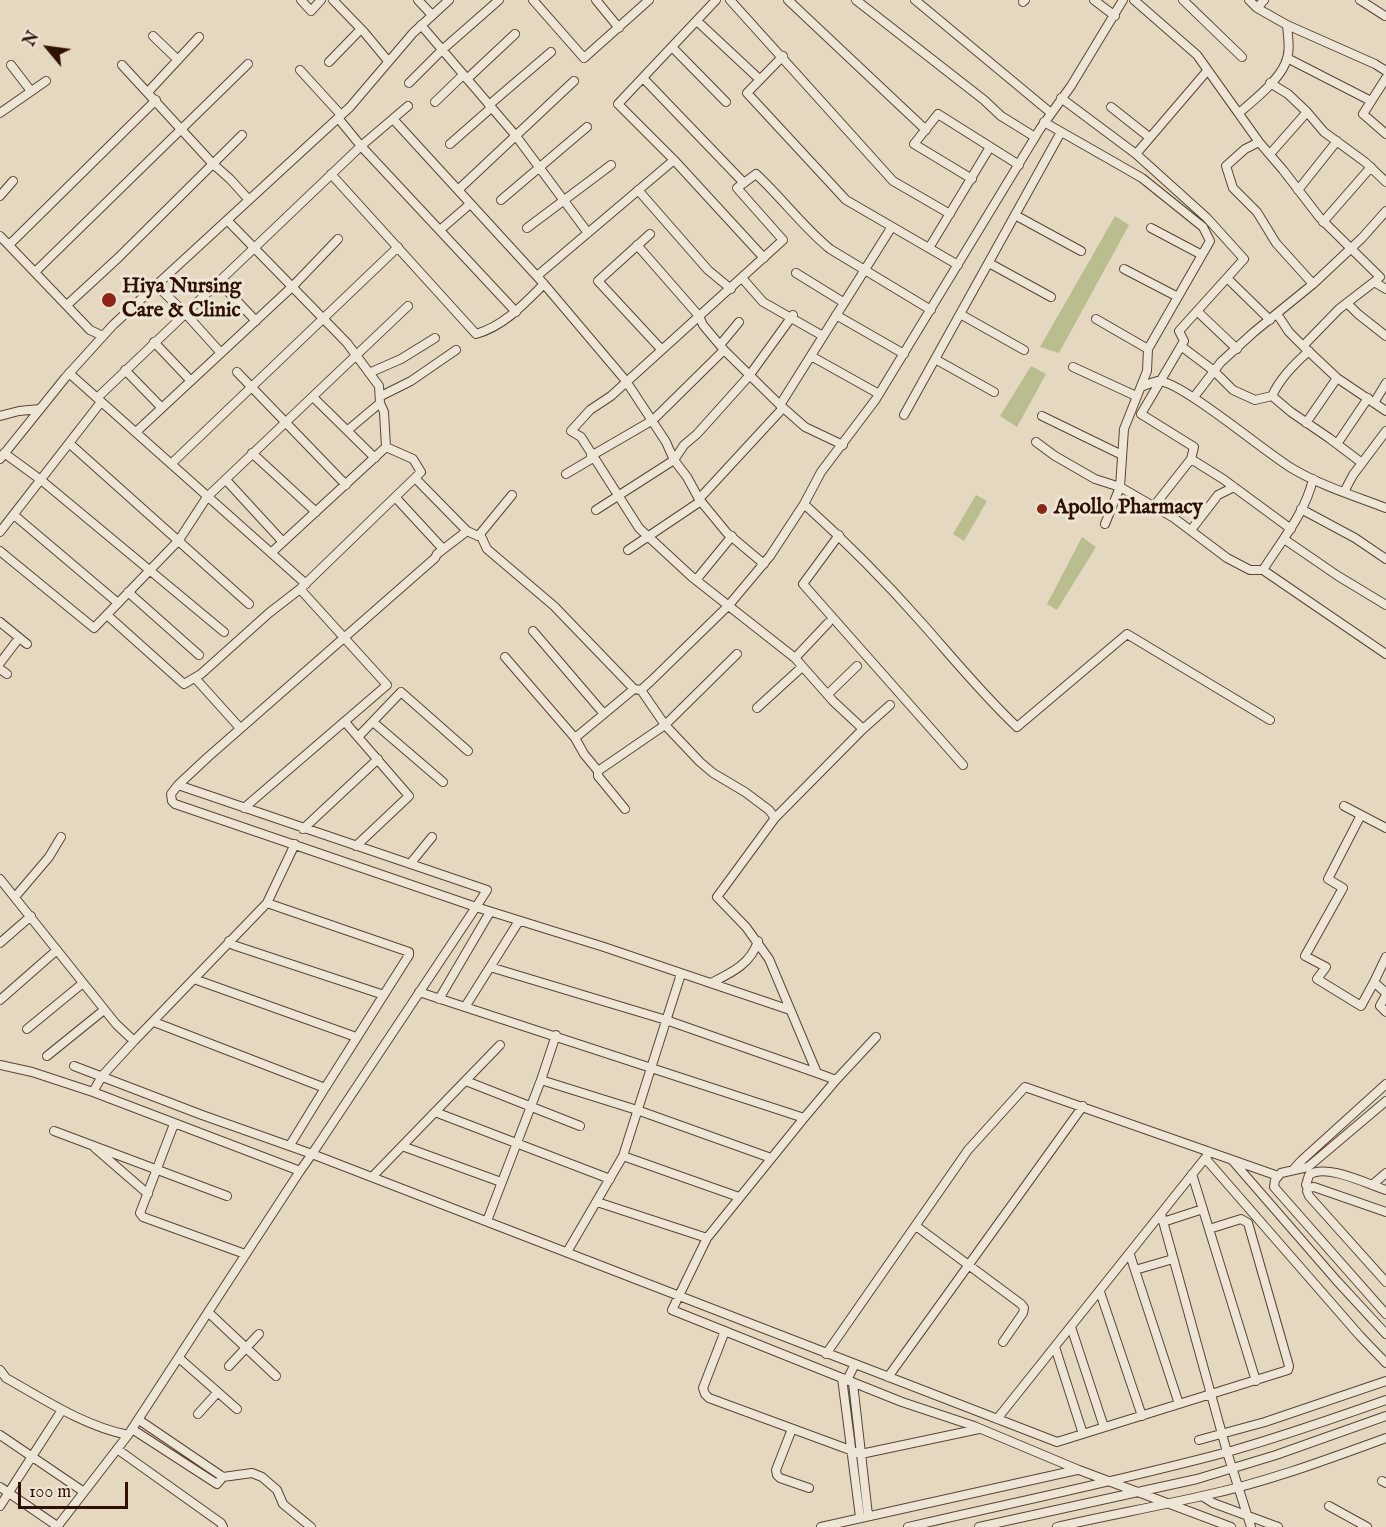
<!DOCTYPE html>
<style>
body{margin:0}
#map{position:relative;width:1386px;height:1527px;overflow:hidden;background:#e4d9c0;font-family:"IM FELL English",serif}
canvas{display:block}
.north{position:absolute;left:18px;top:18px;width:60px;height:60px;-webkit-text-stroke:4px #ede6d6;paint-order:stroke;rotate:299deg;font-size:16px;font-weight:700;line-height:24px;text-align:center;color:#301003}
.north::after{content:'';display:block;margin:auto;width:21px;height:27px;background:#301003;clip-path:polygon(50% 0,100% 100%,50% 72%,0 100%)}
.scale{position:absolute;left:18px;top:1482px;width:110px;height:27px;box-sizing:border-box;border:3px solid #301003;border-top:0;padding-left:8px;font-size:18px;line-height:21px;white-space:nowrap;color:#301003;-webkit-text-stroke:4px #ede6d6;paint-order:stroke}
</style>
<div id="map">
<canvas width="1386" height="1527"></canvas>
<div class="north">N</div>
<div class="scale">100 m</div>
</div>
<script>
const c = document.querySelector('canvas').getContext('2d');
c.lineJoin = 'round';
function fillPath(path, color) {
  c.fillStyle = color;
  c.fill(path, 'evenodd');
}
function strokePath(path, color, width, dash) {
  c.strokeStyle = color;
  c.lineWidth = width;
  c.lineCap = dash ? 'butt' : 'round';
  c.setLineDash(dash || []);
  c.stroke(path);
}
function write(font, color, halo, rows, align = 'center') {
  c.font = font + ' "IM FELL English",serif';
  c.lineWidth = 6;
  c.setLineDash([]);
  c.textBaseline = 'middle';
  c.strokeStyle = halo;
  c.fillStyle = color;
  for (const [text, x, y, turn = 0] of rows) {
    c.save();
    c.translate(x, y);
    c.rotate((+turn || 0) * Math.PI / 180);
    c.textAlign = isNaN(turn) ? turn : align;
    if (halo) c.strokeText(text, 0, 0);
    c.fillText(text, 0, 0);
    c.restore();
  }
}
fillPath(new Path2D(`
 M 1115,216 L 1129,225 L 1059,353 L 1040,347 Z
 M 1031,366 L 1046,374 L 1017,427 L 1000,416 Z
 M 976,495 L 987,501 L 964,541 L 953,534 Z
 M 1082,537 L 1096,547 L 1057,610 L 1047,604 Z`), '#babe8e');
const minor = new Path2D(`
 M 301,0 L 311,11 L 321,0
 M 333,0 L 364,32 L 388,61
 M 418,0 L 432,15
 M 533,0 L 584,58 L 649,0
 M 596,0 L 619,28
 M 716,0 L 618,104 L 674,160 L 764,258
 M 730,0 L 893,181 L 950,214
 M 788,0 L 926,130
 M 856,0 L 984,100 L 1001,116 L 1035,137
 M 915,0 L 1051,113
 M 1094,0 L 1115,16
 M 1134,0 L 1197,55 L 1259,142 L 1283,170 L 1320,218 L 1380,277 L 1374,282 L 1386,289
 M 1183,0 L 1242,57
 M 1249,0 L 1257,8 L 1264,0
 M 1360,0 L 1385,16
 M 1023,2 L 1025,0
 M 697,21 L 756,76
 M 421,25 L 516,136 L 588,233
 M 1287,25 L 1375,64 L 1386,71
 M 153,36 L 178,60
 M 672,47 L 726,102
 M 783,56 L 747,93 L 846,200 L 958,265
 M 1287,58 L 1371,101
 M 329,62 L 361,29
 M 11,65 L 31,91
 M 122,65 L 212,163 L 230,179 L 249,200
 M 300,70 L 341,115
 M 643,78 L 744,183
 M 1386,78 L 1363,114 L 1386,134
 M 467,79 L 515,34
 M 409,83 L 442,50 L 499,0
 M 1270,83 L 1288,94 L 1307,112 L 1324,132 L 1365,162 L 1386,182
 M 148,92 L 199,37
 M 1061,98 L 1136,154 L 1207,218 L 1244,259 L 1179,331 L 1184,341 L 1141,414 L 1194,447 L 1191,459 L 1154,506
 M 435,102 L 463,75
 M 489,105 L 551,52
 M 1111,107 L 1149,137
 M 0,113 L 46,81
 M 1239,113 C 1253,101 1278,81 1285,64 C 1291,52 1288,38 1287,25 L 1257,8
 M 338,118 L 361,146 L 516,312
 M 393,119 L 544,284 L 626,381 L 666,442 L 674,460 L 687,477 L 699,499 L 727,533 L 764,564
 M 1044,122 L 1142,178 L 1203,227 L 1210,241 L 1148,349
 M 450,144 L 491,108
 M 1136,154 L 1207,71
 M 1270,154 L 1307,112
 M 331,174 L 476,334 C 504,326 524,304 544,284
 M 972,179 L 914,144 L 938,114 L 1019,165
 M 458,190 L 574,81
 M 638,190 L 708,270 L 731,289
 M 1298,190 L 1337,141
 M 0,196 L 13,181
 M 501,200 L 587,127
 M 1015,215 L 1081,251
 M 1323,222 L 1371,167
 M 527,228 L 611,165
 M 1151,228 L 1202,255
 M 440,230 L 470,204
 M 650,234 L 598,281 L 661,349
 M 0,236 L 90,330 L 103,336
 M 9,245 L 156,100
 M 637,245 L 699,316 L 703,325 L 724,350 L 780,405 L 805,427 L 843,445
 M 929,248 L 990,147
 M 989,263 L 1051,297
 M 1124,269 L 1178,297
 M 35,272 L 248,64
 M 796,273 L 843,302
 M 537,276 L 674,160
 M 742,278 L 763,302 L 823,336
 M 1227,278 L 1270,320
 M 218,281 L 256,321
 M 1313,284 L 1362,238 L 1386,211
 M 156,285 L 185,313 L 221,353
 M 1347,303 L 1358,314 L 1386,336
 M 67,305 L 118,258 L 242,135
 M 1197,311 L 1237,349
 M 960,314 L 1024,350
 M 1277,314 L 1289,332 L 1303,346 L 1337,378 L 1386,411
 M 836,315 L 904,354
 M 1096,319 L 1148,349 L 1147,371 L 1124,429 L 1120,487 L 1105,524
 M 154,342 L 191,381
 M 720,345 L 739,322
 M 1181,346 L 1214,371 L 1233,390 L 1255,400 L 1272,396
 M 1303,346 L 1339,309 L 1374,282
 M 1309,351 C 1294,364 1280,378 1272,396 L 1291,412 L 1329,438 L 1362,463 L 1386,431
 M 811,356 L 879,394
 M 935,359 L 994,392
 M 1073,367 L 1136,396
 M 125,370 L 162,408
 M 237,372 L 346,485
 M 69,373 L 306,584
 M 369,373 L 401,359 L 435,338
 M 1141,387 C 1146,385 1153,382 1158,381 C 1180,380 1267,454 1293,469 C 1322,486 1355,496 1386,508
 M 381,396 L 411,381 L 456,350
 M 313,397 L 375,458
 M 1194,397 L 1221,362 L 1254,332 L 1313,284 L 1276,243 L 1257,212 L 1233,188 L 1226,166 L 1245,149 L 1259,142
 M 97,398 L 361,146 L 408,106
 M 1374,403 L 1386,383
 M 780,405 L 891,228
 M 904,415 L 1061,132
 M 0,416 L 19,411 L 40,409
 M 1042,416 L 1122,455
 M 1306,423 L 1337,378
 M 348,430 L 380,403
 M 136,432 L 293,286 L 338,239
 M 1036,442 L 1055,456 L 1095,479 L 1120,487 L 1174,518 L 1227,558 L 1250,570 L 1263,570 C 1281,541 1305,514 1313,479
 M 69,443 L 249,604
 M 1337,444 L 1368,398
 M 4,453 L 41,480 L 224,632
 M 252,453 L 316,512
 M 591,456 L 653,420 L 724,350
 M 0,459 L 65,378 L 113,325 L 350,107 L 413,33 L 449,0
 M 1191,459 L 1223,479 L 1291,529
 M 171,464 L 398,247
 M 566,474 L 593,458
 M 415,478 L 467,531 L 478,536 L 480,534
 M 226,480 L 283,542
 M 1344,492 L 1353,475 L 1362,463
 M 396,498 L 443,549
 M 699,499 L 783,408
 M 804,504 C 845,541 884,580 921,622 C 952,657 982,694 1017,727 L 1127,634 L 1270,720
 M 1301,509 L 1355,538 L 1386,559
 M 596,510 L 674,460 L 684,445 L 697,434 L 749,376 L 793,315
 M 14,515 L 118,603
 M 1191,530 L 1218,495 L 1234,487
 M 0,532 L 101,402
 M 480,534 L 487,549 L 554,606 L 634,689 L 641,690 L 651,681 L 729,605 L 770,556 L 804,504 L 821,472 L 876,399 L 1040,129 L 1071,86 L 1123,0
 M 480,534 L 512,495
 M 839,535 L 803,584 L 963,765
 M 1284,539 L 1338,576 L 1386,605
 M 628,550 L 701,501
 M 0,551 L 94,628 L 179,540 L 207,497 L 408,306
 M 271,553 L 386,447
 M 1263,570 L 1386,654
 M 696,580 L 732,536
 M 128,592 L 199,655
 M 107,615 L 184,684 L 201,674 L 269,613 L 300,589 L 421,472 L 413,459 L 386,447 L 384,412 L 380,403 L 379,386 L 347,343 L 227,220
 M 0,622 L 27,644
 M 533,631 L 604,714
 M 505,657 L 575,738 L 584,754 L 598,771
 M 795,658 L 828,623
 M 0,663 L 19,638
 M 0,669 L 7,674
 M 195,678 L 240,728
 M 641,690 L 665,725 L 737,654
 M 828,694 L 857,666
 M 757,708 L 802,667
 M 345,722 L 409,796 L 356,846
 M 373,722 L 443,782
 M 863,729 L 890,705
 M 358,737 L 401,692 L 468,751
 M 575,738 L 634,689
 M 178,785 L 208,757 L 435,558 L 437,554 L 467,531
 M 1344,806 L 1386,828
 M 244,808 L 387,685 L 300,589
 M 625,809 L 598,776 L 598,771 L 665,725 L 700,762 L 713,773 L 745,792 L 769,810 L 775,818
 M 1361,815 L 1328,879 L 1343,888 L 1305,956 L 1326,967 L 1317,979 L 1361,1006 L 1374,982
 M 303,829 L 378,759
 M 410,864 L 432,837
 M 0,879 L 116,1024 L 134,1041
 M 15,897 L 49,857 L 61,837
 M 229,941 L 233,945 L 384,995
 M 0,943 L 31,916
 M 1386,957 L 1374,982 L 1386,993
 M 490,967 L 666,1020 L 817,1073
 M 681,974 L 623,1156 L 739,1197
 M 194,979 L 356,1037
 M 711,983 C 731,973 751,964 758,941
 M 419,992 L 804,1118
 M 1386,995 L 1380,1006 L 1386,1012
 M 439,999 L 490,912
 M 0,1000 L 57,950
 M 465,1007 L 519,921
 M 790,1010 L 604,947 L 476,907 L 487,890 L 178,785 L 171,794 L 172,801 L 175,804 L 476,907 L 312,1154 L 1057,1442 L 1288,1370 L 1289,1366 L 1248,1223 L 1241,1219 L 1209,1229
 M 154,1022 L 325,1088 L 409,955 L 409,952 L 267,903
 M 27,1029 L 83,983
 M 556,1035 L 541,1080 L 637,1110 L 771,1158
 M 876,1037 L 836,1080 L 817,1073 L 769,959 L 746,927 L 717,897 L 775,818 L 863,729 L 833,701 L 795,658 L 692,577 L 639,528 L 581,437 L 571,431 L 590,410 L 611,396 L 783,240 L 737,188 L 756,174 C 782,198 803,227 830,249 L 931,310
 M 47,1056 L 104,1010
 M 0,1065 L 32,1072 L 93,1092 L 300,1171 L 128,1435 C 84,1426 45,1400 6,1378 L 0,1370
 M 74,1066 L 202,1115 L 312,1154 L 300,1171
 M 836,1080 L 804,1118 L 707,1238 L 672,1310 L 902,1402 L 974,1426 L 1079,1470 L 1231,1527
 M 466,1081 L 580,1126
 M 93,1092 L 102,1076 L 134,1041 L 267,903 L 295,844
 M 1386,1101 L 1308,1167 L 1281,1173 L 1275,1180 L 1274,1187 L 1386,1314
 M 435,1112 L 610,1179
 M 174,1124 L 140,1213 L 143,1217 L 245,1254
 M 54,1131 L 227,1196
 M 290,1145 L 325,1088
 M 402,1146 L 501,1182
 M 95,1148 L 148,1194
 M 1205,1158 L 1360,1336 L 1386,1363
 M 1232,1160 L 1337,1281 L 1386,1334
 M 1293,1170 L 1301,1161 L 1386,1084
 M 1192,1174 L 1256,1381
 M 372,1177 L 500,1045
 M 1372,1185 L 1386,1173
 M 1308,1188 L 1306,1185 L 1309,1175 C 1326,1163 1367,1184 1386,1190
 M 597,1202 L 707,1238
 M 1386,1212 L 1314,1187 L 1308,1188 L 1307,1191 L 1309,1196 L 1386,1282
 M 1161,1214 L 1227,1452 L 1251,1527
 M 487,1221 L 541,1080
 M 1163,1222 L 1203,1209
 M 916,1226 L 1021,1304 L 1024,1308 L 1023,1313 L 1003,1342
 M 567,1252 L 623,1156
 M 1130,1255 L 1179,1404
 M 1135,1270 L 1173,1259
 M 1100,1292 L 1142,1416
 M 208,1312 L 276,1376
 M 1071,1327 L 1104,1427
 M 725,1331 L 703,1388 L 705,1394 L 709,1398 L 861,1454 L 979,1429
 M 1055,1347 L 1083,1434
 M 826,1354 L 968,1150 L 1025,1087 L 1278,1176
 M 179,1358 L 237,1409
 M 229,1366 L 259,1334
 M 888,1377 L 1083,1106
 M 842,1378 L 860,1517
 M 847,1380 L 855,1364
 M 853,1383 L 868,1515
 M 198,1414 L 217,1393
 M 997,1419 L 1210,1152
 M 139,1420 L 223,1477
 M 132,1429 L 217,1484 L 223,1477 L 252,1473 L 262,1477 L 277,1490 L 283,1504 L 311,1527
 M 792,1429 L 776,1470 L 777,1475 L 780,1478 L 809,1488
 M 0,1435 L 84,1492
 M 1199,1440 L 1265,1422 L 1386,1381
 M 117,1449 L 221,1523 L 223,1527
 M 1382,1481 L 1386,1483
 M 0,1487 L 57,1526
 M 1202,1496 L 1213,1503 L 1278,1527
 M 0,1506 L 62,1410
 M 1329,1506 L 1367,1527
 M 57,1527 L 128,1435
 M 821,1527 L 1077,1470
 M 908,1527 C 1015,1502 1124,1480 1231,1451 C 1283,1436 1335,1418 1386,1400
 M 979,1527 L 1197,1479 L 1276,1455 L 1386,1416
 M 1057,1527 C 1105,1516 1154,1507 1202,1496 C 1264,1483 1326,1460 1386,1438`);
strokePath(minor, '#5d4232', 10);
strokePath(minor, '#ede6d6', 8);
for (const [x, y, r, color] of [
 [109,300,8,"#8f2418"],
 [1042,509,6,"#8f2418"]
]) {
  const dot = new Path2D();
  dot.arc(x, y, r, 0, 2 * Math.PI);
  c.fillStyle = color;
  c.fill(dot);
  strokePath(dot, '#ede6d6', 2);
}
write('bold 21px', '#301003', '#ede6d6', [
 ["Hiya Nursing",122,288],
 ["Care & Clinic",122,312],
 ["Apollo Pharmacy",1054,509]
], 'left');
</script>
